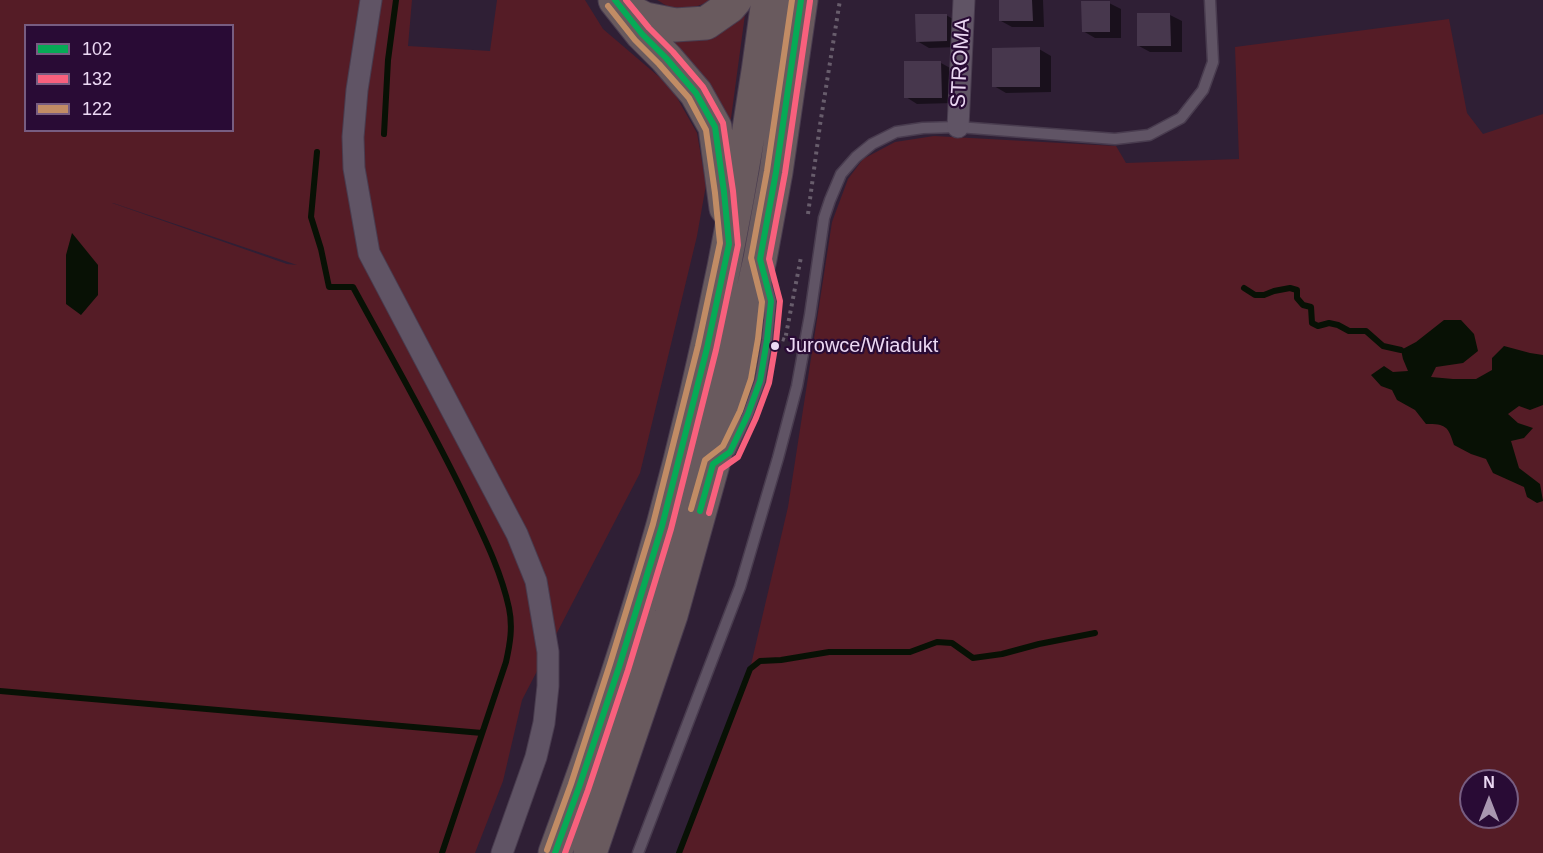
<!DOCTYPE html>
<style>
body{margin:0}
#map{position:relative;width:1543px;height:853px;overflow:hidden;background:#2f1f35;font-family:Arial,sans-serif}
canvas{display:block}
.legend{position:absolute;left:24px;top:24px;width:210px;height:108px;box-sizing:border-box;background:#290b35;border:2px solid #775d81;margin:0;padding:8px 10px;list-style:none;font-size:18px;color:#ebd8f3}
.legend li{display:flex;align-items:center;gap:12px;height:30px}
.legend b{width:30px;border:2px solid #775d81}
.north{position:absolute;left:1459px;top:769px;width:60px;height:60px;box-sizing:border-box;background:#290b35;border:2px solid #775d81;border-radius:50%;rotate:0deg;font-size:16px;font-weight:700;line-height:24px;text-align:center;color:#ebd8f3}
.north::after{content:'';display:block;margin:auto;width:21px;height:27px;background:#a997b0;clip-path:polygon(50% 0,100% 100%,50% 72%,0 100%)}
</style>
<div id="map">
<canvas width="1543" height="853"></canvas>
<ul class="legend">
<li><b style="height:8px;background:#06aa56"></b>102</li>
<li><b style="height:8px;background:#f8607d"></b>132</li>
<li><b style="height:8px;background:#c18c65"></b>122</li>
</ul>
<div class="north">N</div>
</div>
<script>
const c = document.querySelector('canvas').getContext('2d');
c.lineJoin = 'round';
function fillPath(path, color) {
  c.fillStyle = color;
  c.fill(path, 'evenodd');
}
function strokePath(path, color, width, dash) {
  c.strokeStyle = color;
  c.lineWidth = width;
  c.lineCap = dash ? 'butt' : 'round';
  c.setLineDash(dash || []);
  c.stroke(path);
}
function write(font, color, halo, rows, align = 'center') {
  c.font = font + ' Arial,sans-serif';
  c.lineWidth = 4.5;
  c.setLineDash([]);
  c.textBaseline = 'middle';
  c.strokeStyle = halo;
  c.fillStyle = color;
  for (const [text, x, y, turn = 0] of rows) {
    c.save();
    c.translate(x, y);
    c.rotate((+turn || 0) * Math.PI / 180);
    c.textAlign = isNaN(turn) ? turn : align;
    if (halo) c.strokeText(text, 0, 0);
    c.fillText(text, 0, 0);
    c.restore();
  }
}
fillPath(new Path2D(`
 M 0,0 L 412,0 L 408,46 L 490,51 L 497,0 L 585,0 L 603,29 L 671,87 L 697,133 L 706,185 L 697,236 L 640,473 L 522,700 L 503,781 L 475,853 L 0,853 ZM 26,26 L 232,26 L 232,130 L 26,130 ZM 112,203 L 113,203 L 297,265 L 287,264 Z
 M 657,0 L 709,0 C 700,8 682,10 670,7 C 666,6 661,2 657,0 Z
 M 746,7 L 729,133 L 653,34 Z
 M 1449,19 L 1467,113 L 1483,134 L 1543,114 L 1543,853 L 679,853 L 750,669 L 788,507 L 832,222 L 848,179 L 863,159 L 895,142 L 934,136 L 1116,146 L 1126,163 L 1239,159 L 1235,47 ZM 1471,781 L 1507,781 L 1507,817 L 1471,817 Z`), '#551c26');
fillPath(new Path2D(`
 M 72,233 L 98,265 L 98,295 L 81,315 L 66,304 L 66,255 Z
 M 1444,320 L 1461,320 L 1474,334 L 1478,351 L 1463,363 L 1436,367 L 1431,377 L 1453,379 L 1476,379 L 1492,370 L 1492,358 L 1504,346 L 1530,353 L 1543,355 L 1543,405 L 1530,410 L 1519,406 L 1508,414 L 1518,423 L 1533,428 L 1524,438 L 1511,441 L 1519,468 L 1540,484 L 1543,501 L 1537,503 L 1527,497 L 1524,487 L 1493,473 L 1486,459 L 1471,454 L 1454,445 C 1448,426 1446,424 1426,424 L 1415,410 L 1397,400 L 1392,390 L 1381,386 L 1371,375 L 1384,366 L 1393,372 L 1408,371 L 1403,359 L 1401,350 L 1416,342 Z`), '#081105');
fillPath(new Path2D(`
 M 1000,0 L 1043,0 L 1044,27 L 1012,27 L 1001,21 Z
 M 1109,3 L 1121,9 L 1121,38 L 1095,38 L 1083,31 Z
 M 946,15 L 958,22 L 958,47 L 929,48 L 917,41 Z
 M 1138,15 L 1170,15 L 1182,21 L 1182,52 L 1150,52 L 1139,46 Z
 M 1039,49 L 1051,56 L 1051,92 L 1006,93 L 994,86 Z
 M 941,63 L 952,69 L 953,103 L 917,104 L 906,97 Z`), '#0007');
strokePath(new Path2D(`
 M 384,134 L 388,60 L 396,0
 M 317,152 L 311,217 L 321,249 L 329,287 L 353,287 C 391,357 431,426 465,497 C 482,533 501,570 509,608 C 513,627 510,644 506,662 L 442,853
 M 1244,288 L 1255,295 L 1264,295 L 1274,291 L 1290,288 L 1297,290 L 1297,298 L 1303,305 L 1311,307 L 1312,323 L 1318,326 L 1329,323 L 1338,325 L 1349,331 L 1366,331 L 1383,346 L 1401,350
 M 0,691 L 482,733
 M 679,853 L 750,669 L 760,661 L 781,660 L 829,652 L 910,652 L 937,642 L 952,643 L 973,658 L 1002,654 L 1039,644 L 1095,633`), '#081105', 6);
fillPath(new Path2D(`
 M 999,0 L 1032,0 L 1033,21 L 999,21 Z
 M 1081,1 L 1110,1 L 1110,32 L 1082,32 Z
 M 1137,13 L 1170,13 L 1171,46 L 1137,46 Z
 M 915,14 L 947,14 L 947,41 L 916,42 Z
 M 1040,47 L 1040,87 L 992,87 L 992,48 Z
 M 904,61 L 941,61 L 942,98 L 904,98 Z`), '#47374d');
const service = new Path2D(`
 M 730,451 L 748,414 L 760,381 L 767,340 L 771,301 L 765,279
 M 638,853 L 740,587 L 778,458 L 797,386 L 810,315 L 824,218 L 830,200 L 841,174 L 856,157 L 872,144 L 896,132 L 923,128 L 958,127 L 1115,139 L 1149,135 L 1181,118 L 1203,90 L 1213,62 L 1210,0`);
const minor = new Path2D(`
 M 371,0 L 357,90 L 353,137 L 354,168 L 369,253 L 517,534 L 536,581 L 548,652 L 548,686 L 544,723 L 536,757 L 502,853
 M 958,127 L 964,0`);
const trunk = new Path2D(`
 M 615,0 L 642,34 L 666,58 L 696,93 L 715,127 L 726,208
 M 622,7 L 645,19 L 675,25 L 706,23 L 729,7 L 735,0
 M 555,853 C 595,745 632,636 663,525 C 710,353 745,177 768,0
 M 590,853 L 671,615 L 713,464 L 760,259 L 776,172 L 801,0`);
strokePath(service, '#493c4f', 13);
strokePath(minor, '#493c4f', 23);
strokePath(trunk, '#493c4f', 35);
strokePath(new Path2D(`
 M 808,214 L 820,125 L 840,0
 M 782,339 L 785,340 L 801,257`), '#685d6c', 4, [3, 4.5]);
strokePath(service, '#605465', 10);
strokePath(minor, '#605465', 21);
strokePath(trunk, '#695a5e', 33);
strokePath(new Path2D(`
 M 700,511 L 713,464 L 730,452 L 748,414 L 760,381 L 767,340 L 771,301 L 760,259 L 776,172 L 801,0
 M 555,853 L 579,787 L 619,667 L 662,526 L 707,348 L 729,244 L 724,192 L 715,127 L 696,93 L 666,58 L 642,34 L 615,0`), '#06aa56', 6);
strokePath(new Path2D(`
 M 709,513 L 721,469 L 738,457 L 756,418 L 769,383 L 776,342 L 780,301 L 769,259 L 785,173 L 810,1
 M 565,853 L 588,790 L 628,670 L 671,529 L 716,350 L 738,245 L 733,191 L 723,123 L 703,87 L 673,52 L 649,28 L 626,0`), '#f8607d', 6);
strokePath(new Path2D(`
 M 691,509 L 705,460 L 723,446 L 740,411 L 751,379 L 758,339 L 762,302 L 751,258 L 767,171 L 792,0
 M 547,850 L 571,784 L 610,664 L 653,524 L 698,346 L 720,243 L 715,193 L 706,130 L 689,98 L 659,64 L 635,40 L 608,6`), '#c18c65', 6);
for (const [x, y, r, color] of [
 [775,346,5,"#ebd8f3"]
]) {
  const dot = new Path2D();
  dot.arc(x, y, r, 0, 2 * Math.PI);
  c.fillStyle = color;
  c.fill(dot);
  strokePath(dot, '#290b35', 2);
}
write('20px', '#ebd8f3', '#290b35', [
 ["Jurowce/Wiadukt",786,346]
], 'left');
write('21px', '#ebd8f3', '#290b35', [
 ["STROMA",961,63,-87]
]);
</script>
